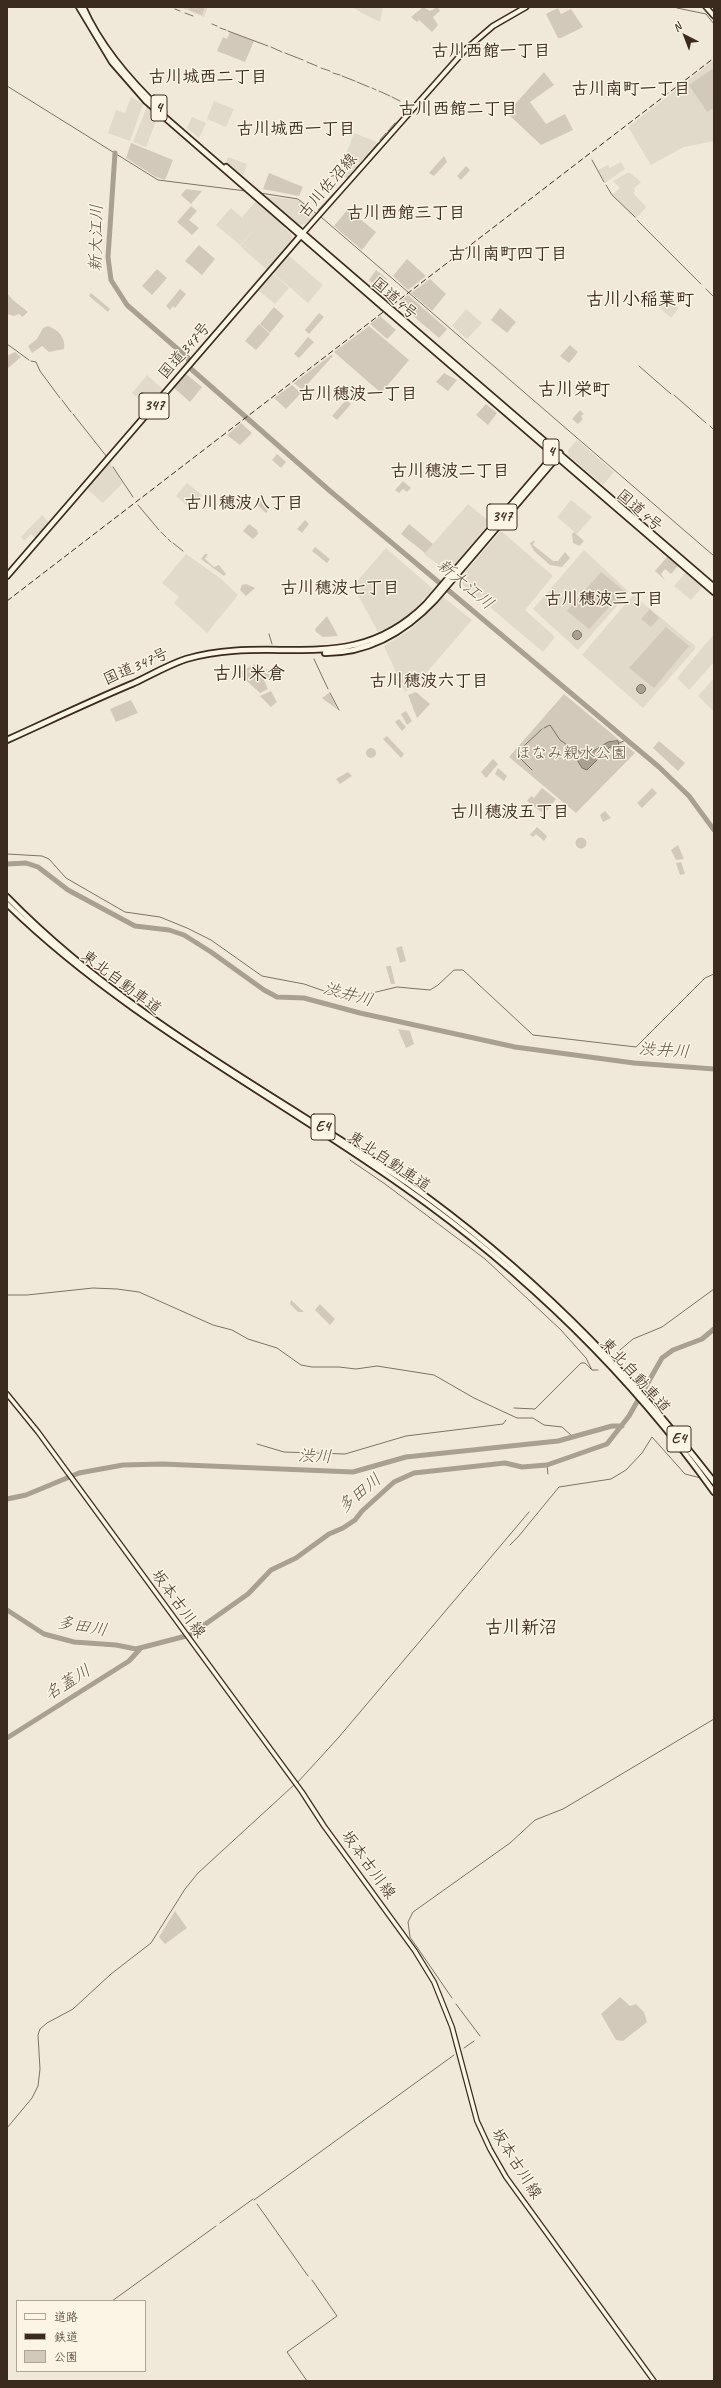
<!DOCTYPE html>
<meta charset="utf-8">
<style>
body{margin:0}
#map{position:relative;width:721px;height:2388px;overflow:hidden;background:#f0e9d9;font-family:Caveat,"Klee One",sans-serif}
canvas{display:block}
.frame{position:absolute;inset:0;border:8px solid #3b2a1e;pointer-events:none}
.legend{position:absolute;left:16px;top:2300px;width:130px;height:72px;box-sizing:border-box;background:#fcf5e5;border:1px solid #afa495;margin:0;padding:5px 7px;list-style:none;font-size:12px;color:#3b2a1e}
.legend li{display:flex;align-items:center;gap:8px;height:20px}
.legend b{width:20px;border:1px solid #afa495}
.north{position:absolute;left:665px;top:16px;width:40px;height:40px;-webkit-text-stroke:3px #fcf5e5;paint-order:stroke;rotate:318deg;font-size:11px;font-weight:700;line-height:16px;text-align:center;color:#3b2a1e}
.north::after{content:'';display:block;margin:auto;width:14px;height:18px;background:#3b2a1e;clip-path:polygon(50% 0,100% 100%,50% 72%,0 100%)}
</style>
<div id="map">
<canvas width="721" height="2388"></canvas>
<div class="frame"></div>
<ul class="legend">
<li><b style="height:5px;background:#fcf5e5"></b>道路</li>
<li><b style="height:5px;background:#3b2a1e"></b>鉄道</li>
<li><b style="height:11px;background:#d2c9ba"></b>公園</li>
</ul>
<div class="north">N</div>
</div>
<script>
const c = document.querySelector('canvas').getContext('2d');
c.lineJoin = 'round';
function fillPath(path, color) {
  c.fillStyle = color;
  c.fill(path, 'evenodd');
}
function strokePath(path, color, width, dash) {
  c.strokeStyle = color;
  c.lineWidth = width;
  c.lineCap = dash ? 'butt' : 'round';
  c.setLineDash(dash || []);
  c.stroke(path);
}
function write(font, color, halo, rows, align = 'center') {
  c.font = font + ' Caveat,"Klee One",sans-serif';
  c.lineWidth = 3;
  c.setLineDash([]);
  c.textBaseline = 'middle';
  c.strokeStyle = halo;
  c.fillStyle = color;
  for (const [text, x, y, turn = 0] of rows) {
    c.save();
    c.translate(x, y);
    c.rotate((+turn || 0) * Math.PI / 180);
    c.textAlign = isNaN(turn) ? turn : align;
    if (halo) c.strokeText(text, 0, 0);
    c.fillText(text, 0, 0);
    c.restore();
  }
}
fillPath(new Path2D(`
 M 179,7 L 208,7 L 204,17 Z
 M 352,7 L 383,7 L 380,22 L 362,13 Z
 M 714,60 L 714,141 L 684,147 L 651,165 L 628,127 Z
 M 131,97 L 143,104 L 130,141 L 108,133 L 116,110 L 125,113 Z
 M 214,101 L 234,109 L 226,127 L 207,119 Z
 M 148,104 L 158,116 L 146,147 L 133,142 Z
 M 192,117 L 206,123 L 199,138 L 187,128 Z
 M 354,133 L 377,142 L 360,163 L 345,157 Z
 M 228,157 L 247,164 L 243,176 L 226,163 Z
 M 344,158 L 359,164 L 347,178 L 338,174 Z
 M 621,162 L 625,169 L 605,183 L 598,170 L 608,165 L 610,168 Z
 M 627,173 L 630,173 L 641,182 L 634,188 L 635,191 L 633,193 L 646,207 L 636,219 L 612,195 L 620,188 L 613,181 Z
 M 265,196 L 299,200 L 315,215 L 305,224 L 299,225 Z
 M 257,200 L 285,225 L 284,228 L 291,234 L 292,238 L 288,246 L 267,270 L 240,246 L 255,228 L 240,245 L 216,225 L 231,208 L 247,222 L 242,217 Z
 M 288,255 L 323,285 L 308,303 L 273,273 Z
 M 273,274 L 289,288 L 275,304 L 258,290 Z
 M 664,295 L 679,308 L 671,318 L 656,305 Z
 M 466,309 L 482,323 L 467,339 L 452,326 Z
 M 147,375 L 164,390 L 150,407 L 132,393 Z
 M 577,440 L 614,472 L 603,485 L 569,456 L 568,450 Z
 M 109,462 L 123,483 L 103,503 L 86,488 Z
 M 187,483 L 202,495 L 190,508 L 176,496 Z
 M 571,500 L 592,517 L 577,534 L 557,517 Z
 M 468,504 L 490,522 L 451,569 L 445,570 L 424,554 Z
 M 42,515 L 50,524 L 36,539 L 31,534 L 24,541 L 21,537 Z
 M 501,531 L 552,575 L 552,577 L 525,610 L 555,637 L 543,652 L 461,583 L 460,578 Z
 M 386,548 L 433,589 L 409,615 L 393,626 L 378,632 L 353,586 Z
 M 584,550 L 629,592 L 578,650 L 533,609 Z
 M 186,554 L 220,578 L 238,595 L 207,633 L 174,603 L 179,597 L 162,583 Z
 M 686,572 L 703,586 L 691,600 L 674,586 Z
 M 633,595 L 695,646 L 695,649 L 643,708 L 582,655 Z
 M 443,597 L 472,620 L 415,686 L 405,692 L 384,646 L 410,630 Z
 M 714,634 L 714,662 L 689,690 L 677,678 Z
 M 714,678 L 714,712 L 698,696 Z`), '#e1d9c9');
fillPath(new Path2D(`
 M 190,7 L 205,7 L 202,15 L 189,10 Z
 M 423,7 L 430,11 L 438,7 L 440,11 L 433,17 L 438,25 L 432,32 L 419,20 L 417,22 L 411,17 Z
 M 558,8 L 561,14 L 571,9 L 583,27 L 561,38 L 558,38 L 546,14 Z
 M 230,32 L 254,41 L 245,62 L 217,51 L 223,37 L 227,39 Z
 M 714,68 L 714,108 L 707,112 L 689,85 Z
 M 544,72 L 554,85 L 530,102 L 546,124 L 565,114 L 573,130 L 541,145 L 507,113 Z
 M 131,143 L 173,160 L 165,180 L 156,177 L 126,158 Z
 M 444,156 L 447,162 L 434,176 L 429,173 Z
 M 466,166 L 470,170 L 461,180 L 457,176 Z
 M 269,173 L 303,187 L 299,196 L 263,189 Z
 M 186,189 L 202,191 L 191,204 L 181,195 Z
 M 191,206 L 197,211 L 189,220 L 199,228 L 192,235 L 177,222 Z
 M 348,209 L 376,232 L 362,250 L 334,226 Z
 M 199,245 L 215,259 L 202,275 L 185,261 Z
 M 407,259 L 426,276 L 408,290 L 393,276 Z
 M 157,269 L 167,278 L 152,295 L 142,286 Z
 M 376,270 L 387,279 L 379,289 L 369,280 Z
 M 430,279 L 446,294 L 432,311 L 411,293 Z
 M 180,289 L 186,294 L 175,308 L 173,306 L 170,310 L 166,306 Z
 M 7,293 L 13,300 L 28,312 L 22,317 L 19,314 L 14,316 L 7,314 Z
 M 91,293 L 110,309 L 108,312 L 89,296 Z
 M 408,295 L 447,329 L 439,338 L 398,303 Z
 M 274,307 L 284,316 L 270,333 L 260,324 Z
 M 500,308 L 516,322 L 507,333 L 491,320 Z
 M 319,313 L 324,317 L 309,334 L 305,330 Z
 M 380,316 L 396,330 L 387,339 L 370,324 Z
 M 259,324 L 270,334 L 256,350 L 245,341 Z
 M 48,326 C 58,330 66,337 64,349 L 49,352 L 42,346 L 32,353 L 28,346 L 37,339 L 43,328 Z
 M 369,326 L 409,360 L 381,393 L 334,352 Z
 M 308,337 L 314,342 L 299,358 L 294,354 Z
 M 570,345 L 578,352 L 569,363 L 560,356 Z
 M 15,352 L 21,357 L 7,369 L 7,356 Z
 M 331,355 L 333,356 L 302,390 L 294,383 Z
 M 444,373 L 457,380 L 448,391 L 436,382 Z
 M 186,374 L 202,387 L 190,402 L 174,388 Z
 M 292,385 L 301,393 L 286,409 L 274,398 Z
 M 346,400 L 351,404 L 337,420 L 332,416 Z
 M 486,404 L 497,413 L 488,425 L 476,415 Z
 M 580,410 L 584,414 L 581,416 L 583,419 L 578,424 L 572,419 Z
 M 241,423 L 252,433 L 240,445 L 227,435 Z
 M 277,454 L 286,462 L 281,468 L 272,460 Z
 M 403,481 L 411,488 L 407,492 L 403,489 L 399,493 L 395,490 Z
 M 260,499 L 270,508 L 266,513 L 256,504 Z
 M 305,520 L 309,524 L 302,533 L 297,529 Z
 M 249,524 L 257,530 L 258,534 L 253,539 L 243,531 Z
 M 409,524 L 433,544 L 425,553 L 401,534 Z
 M 574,532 L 584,541 L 579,546 L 573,543 L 572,534 Z
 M 535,540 L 533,545 L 553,561 L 558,561 L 565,552 L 570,558 L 562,567 L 550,565 L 534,551 L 530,543 Z
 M 315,547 L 330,559 L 327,563 L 312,551 Z
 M 205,554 L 208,554 L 205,559 L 214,567 L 219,565 L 226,574 L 224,576 L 201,559 Z
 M 667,557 L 678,566 L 671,574 L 665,569 L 661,574 L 665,580 L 655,571 Z
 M 601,572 L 624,591 L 589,629 L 567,611 Z
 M 246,584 L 255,588 L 246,596 L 240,590 L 242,585 Z
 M 650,609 L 659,618 L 651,627 L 641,619 Z
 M 327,616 L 338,636 L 323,637 L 316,632 L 315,629 Z
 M 666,627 L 689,646 L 654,688 L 629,668 Z
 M 255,664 L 259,672 L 267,669 L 270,677 L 264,680 L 268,689 L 260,693 L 238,673 Z
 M 271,691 L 277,702 L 271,707 L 260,696 Z
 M 416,692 L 430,704 L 417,718 L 408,695 Z
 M 329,693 L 338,710 L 322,698 Z
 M 564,694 L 635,753 L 576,813 L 509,757 Z
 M 131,700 L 138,713 L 116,722 L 110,709 Z
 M 406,711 L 412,721 L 407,725 L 401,714 Z
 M 399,719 L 406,727 L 402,731 L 395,722 Z
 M 387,736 L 404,754 L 401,758 L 383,739 Z
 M 659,741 L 685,763 L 678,771 L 653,748 Z
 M366 753a5 5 0 1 1 10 0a5 5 0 1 1-10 0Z
 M 493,759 L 498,764 L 486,778 L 481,772 Z
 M 498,768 L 507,776 L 504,781 L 495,774 Z
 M 348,772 L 352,776 L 340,784 L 336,779 Z
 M 542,788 L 556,799 L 544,814 L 527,801 L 531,796 L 534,798 Z
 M 652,788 L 657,793 L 642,808 L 637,803 Z
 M 605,811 L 611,818 L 603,822 L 600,815 Z
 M 537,827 L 547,836 L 544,841 L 536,834 L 533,837 L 530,835 Z
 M575.5 843a5.5 5.5 0 1 1 11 0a5.5 5.5 0 1 1-11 0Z
 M 678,845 L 684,859 L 676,860 L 671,850 Z
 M 681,862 L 685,874 L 680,875 L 676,863 Z
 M 402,946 L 406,961 L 400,963 L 396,948 Z
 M 388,966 L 391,966 L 395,984 L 391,984 L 386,967 Z
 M 398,1029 L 410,1031 L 414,1044 L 406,1048 Z
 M 291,1300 L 304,1312 L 298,1312 L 290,1304 Z
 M 320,1304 L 335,1319 L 330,1325 L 315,1310 Z
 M 175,1911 L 187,1928 L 165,1944 L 159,1937 Z
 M 620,1997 L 630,2006 L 636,2004 L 644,2012 L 647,2022 L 623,2041 L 616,2040 L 601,2014 Z`), '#d2c9ba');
const water = new Path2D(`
 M572.5 635a4.5 4.5 0 1 1 9 0a4.5 4.5 0 1 1-9 0Z
 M636.5 689a4.5 4.5 0 1 1 9 0a4.5 4.5 0 1 1-9 0Z
 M 618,741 L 619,746 L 610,747 L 587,770 L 582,768 L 571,750 L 573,748 L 581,752 L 595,750 L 608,742 Z`);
fillPath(water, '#aaa091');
strokePath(water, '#7e7163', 1);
strokePath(new Path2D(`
 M 170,7 L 171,7
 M 668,7 L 669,7
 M 677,8 L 706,14 L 714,24
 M 175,9 L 180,11
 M 185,13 L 193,16
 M 212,24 L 217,26
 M 220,28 L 226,30
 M 228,31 L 268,46
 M 271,47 L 282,52
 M 285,53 L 303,60
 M 307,62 L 317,66
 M 321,68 L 330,71
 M 333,73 L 340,75
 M 342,76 L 355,81
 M 357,82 L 369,87
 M 7,86 L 158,180 L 246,191
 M 372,88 L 376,90
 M 379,91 L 390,96
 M 392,97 L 400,101
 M 388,131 L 395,123
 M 380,140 L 386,133
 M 365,158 L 378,143
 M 592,160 L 604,182
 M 356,168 L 363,161
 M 351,174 L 354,171
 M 347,179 L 349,176
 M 606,185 L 612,195 L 635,217
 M 260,193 L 298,199 L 318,215
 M 318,210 L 345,182
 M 321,217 L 714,556
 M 637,220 L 701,284
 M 706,289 L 714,297
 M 7,344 L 29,360
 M 31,361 L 36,362 L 40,371 L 60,398
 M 639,366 L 671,394
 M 674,395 L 706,423
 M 62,400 L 71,412
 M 73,414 L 107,457
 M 710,426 L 714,430
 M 113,467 L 133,497
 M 138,505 L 159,530
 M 161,532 L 166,537
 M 168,539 L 171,542
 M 173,543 L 183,551
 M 269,634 L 272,644
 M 314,659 L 328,689
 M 330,693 L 339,710
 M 544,728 L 550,725 L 560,740 L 573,749
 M 619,743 L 626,740
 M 524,746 L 542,729
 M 523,748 L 519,757 L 532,770
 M 7,854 L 42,856 L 49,859 L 66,878 L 125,912 L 160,917 L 187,928 L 211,940 L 262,976 L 304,984 L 347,999 L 397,987 L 430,990 L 438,985 L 454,970 L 463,970 L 533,1035 L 636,1047 L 705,978 L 714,974
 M 350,1160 L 385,1184 L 485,1259 L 561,1330 L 586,1358 L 592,1370 L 598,1370
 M 7,1295 L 27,1295 L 93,1288 L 117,1289 L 139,1292 L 213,1325 L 232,1330 L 248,1339 L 277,1348 L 301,1365 L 312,1367 L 339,1367 L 356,1369 L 377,1366 L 434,1375 L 474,1398 L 517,1418 L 533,1418 L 544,1425 L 562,1427 L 573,1437
 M 620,1350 L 633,1339 L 662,1327 L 714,1289
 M 514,1408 L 535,1409 L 581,1363 L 585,1363 L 591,1369
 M 257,1444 L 284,1452 L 345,1454 L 406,1436 L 503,1424 L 506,1420
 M 547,1465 L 548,1474
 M 510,1545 L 518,1537 L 559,1487 L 611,1479 L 626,1470 L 642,1453 L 652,1437 L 685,1474 L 701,1478
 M 297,1783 L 339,1737 L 529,1512
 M 452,1998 L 410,1937 L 408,1922 L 413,1912 L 510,1843 L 535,1820 L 563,1809 L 714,1719
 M 456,2004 L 480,2036
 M 464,2048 L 474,2041
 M 7,2128 L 32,2098 L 38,2086 L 40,2069 L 38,2035 L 40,2029 L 47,2023 L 73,2009 L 111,1974 L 151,1943 L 185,1889 L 198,1873 L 294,1785
 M 254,2200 L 454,2055
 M 257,2204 L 308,2276
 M 220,2223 L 253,2199
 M 112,2301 L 216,2226
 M 307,2381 L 287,2352 L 337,2316 L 312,2280`), '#7e7163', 1);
strokePath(new Path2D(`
 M 115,153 L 108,257 L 111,280 L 127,305 L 188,358 L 189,362
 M 190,368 L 330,491 L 659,767 L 689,796 L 714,830
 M 7,864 L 26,863 L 38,867 L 68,890 L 135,926 L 169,930 L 184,935 L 211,952 L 264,990 L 277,997 L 304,998 L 360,1013 L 515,1047 L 634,1063 L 714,1069
 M 7,1499 L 26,1495 L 79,1473 L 123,1465 L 162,1464 L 353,1472 L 406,1457 L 558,1441 L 612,1426 L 622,1426
 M 7,1610 L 44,1634 L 74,1642 L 116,1645 L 136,1649 L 190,1635 L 248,1594 L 271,1570 L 296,1558 L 329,1534 L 343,1528 L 355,1520 L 362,1511 L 394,1482 L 414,1473 L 505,1463 L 522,1467 L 547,1465 L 607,1444 L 629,1416 L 662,1358 L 673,1350 L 702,1339 L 714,1329
 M 7,1738 L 129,1661 L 140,1649`), '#aaa091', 5);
const secondary = new Path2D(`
 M 7,1394 L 38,1432 L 302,1792 L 324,1826 L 415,1951 L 434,1982 L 452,2027 L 477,2121 L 490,2149 L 506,2177 L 654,2381`);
const primary = new Path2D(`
 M 706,7 L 714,16
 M 303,233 L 465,50 L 493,26 L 526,7`);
const highway = new Path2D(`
 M 79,7 L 112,62 L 146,101 L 383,307
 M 83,7 C 101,48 131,82 163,112
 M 226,167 L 385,304
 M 392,310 L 714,587
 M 389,312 L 714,592
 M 7,576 L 303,233
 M 325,653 C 369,653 405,632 435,600 L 558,456
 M 7,740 C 49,721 91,701 134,683 C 151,675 168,665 186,659 C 274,633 351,679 426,604 L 554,455 L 560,453
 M 7,897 C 121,1014 270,1092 406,1182 C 526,1267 624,1366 714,1482
 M 7,904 C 125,1019 270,1092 404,1187 C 523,1271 629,1373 714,1492`);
strokePath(secondary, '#3b2a1e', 6);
strokePath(primary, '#3b2a1e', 7);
strokePath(highway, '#3b2a1e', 8);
strokePath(secondary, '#fcf5e5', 3.5);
strokePath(primary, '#fcf5e5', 4);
strokePath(highway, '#fcf5e5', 4.5);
strokePath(new Path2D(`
 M 7,601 L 714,58`), '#3b2a1e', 1, [6, 3]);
const highwayBridge = new Path2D(`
 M 385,304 L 392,310
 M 383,307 L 389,312`);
strokePath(highwayBridge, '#3b2a1e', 8, []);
strokePath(highwayBridge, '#fcf5e5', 4.5);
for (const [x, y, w] of [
 [159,108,16],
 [154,406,30],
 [551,452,16],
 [502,517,30],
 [323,1127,24],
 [679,1439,24]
]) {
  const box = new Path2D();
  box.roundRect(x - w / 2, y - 13, w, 26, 3);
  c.fillStyle = '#fcf5e5';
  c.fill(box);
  strokePath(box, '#3b2a1e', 1);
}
write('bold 15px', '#3b2a1e', null, [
 ["4",159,108],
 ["347",154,406],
 ["4",551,452],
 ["347",502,517],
 ["E4",323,1127],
 ["E4",679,1439]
]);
write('16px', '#3b2a1e', '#fcf5e5', [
 ["古川佐沼線",328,186,-49],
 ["国道4号",394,299,41],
 ["国道347号",185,351,-49],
 ["国道4号",639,511,41],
 ["国道347号",136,667,-24],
 ["東北自動車道",121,983,37],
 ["東北自動車道",389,1162,34],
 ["東北自動車道",635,1376,48],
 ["坂本古川線",178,1604,54],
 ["坂本古川線",368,1865,54],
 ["坂本古川線",516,2164,58]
]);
write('16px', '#615245', '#fcf5e5', [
 ["ほなみ親水公園",571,754]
]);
write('bold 17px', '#3b2a1e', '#fcf5e5', [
 ["古川西館一丁目",491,52],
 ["古川城西二丁目",208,78],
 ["古川南町一丁目",631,90],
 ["古川西館二丁目",458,110],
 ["古川城西一丁目",296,130],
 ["古川西館三丁目",406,214],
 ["古川南町四丁目",508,255],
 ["古川穂波一丁目",358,395],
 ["古川穂波二丁目",450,472],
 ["古川穂波八丁目",244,504],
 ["古川穂波七丁目",340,589],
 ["古川穂波三丁目",604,600],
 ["古川穂波六丁目",429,682],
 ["古川穂波五丁目",510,813]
]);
write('italic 17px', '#625346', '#fcf5e5', [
 ["新大江川",97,238,-89],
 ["新大江川",465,585,40],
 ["渋井川",348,995,15],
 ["渋井川",664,1051,4],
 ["渋川",315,1457,2],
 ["多田川",360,1494,-40],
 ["多田川",82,1627,10],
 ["名蓋川",68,1683,-32]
]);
write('bold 18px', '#3b2a1e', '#fcf5e5', [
 ["古川小稲葉町",640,300],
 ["古川栄町",574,390],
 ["古川米倉",249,674],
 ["古川新沼",521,1628]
]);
</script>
